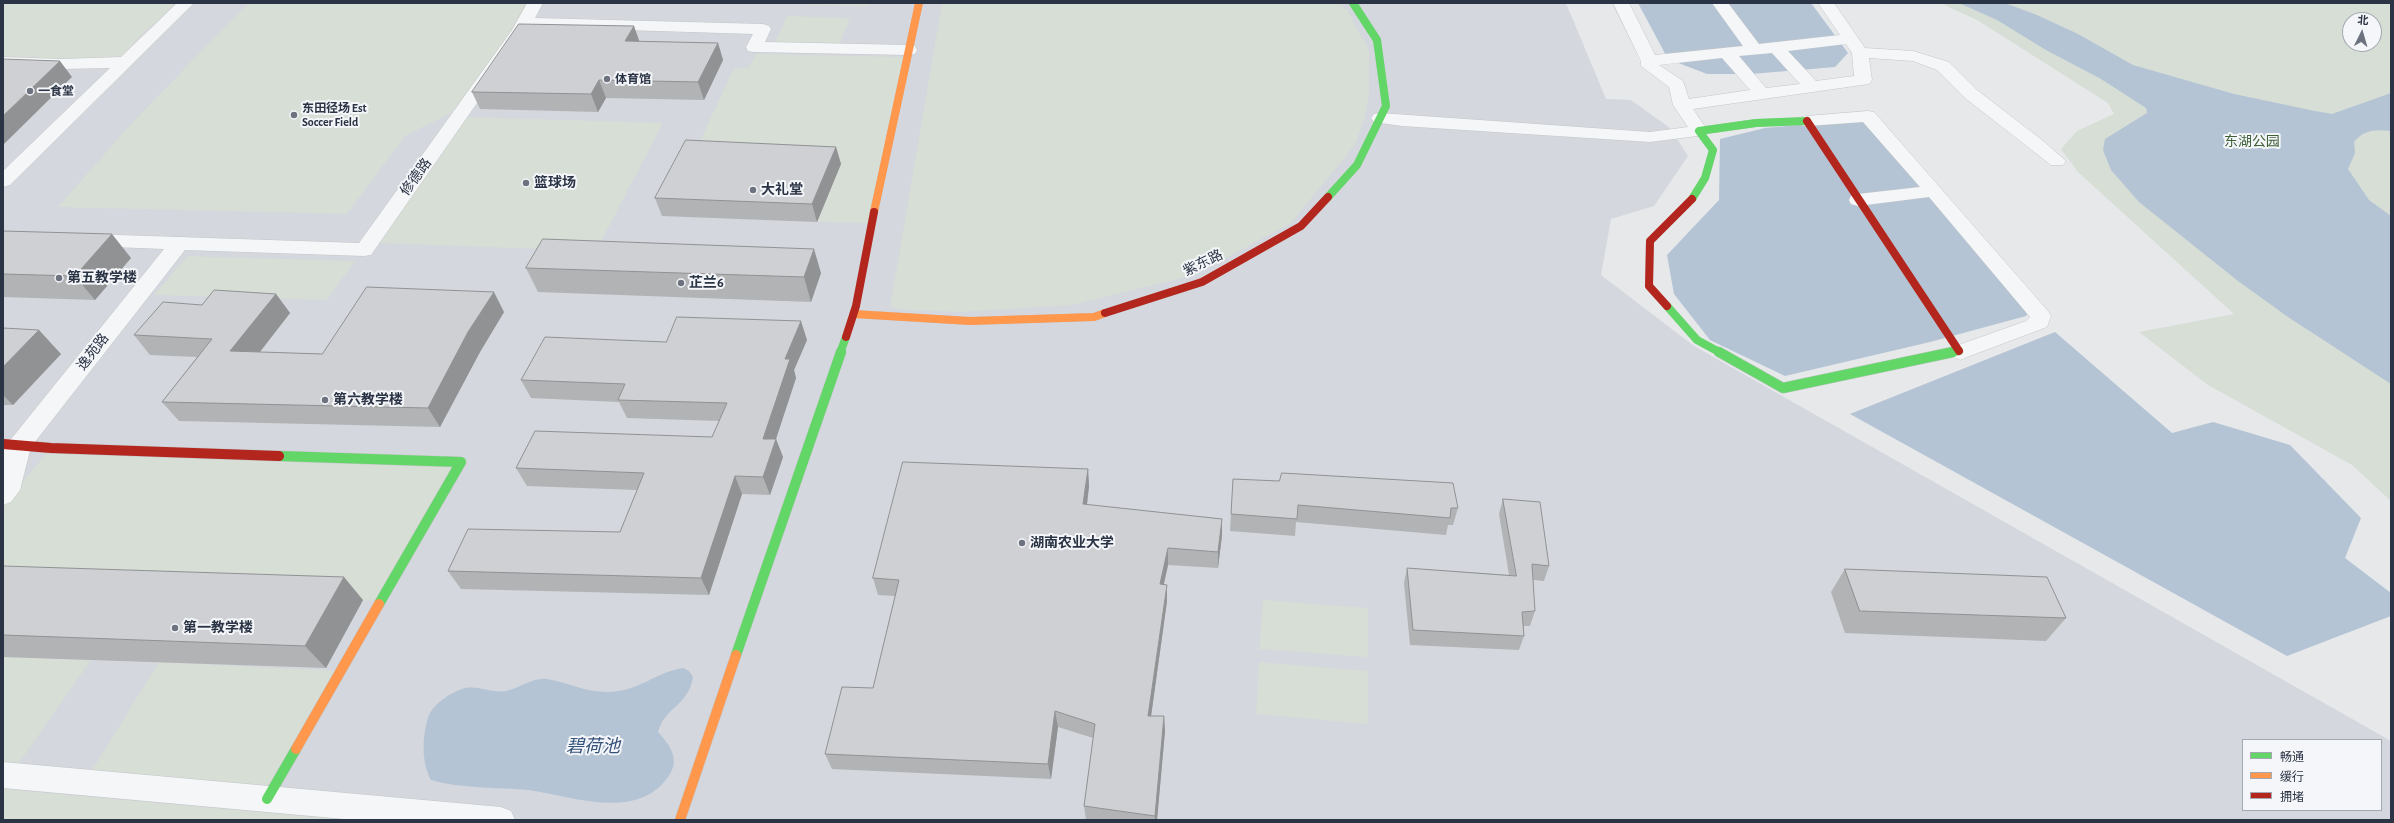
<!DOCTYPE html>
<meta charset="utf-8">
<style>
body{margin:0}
#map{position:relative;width:2394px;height:823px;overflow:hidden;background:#e6e8ea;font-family:"Alegreya Sans","Noto Sans SC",sans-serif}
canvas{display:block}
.frame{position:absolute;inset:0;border:4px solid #2b3445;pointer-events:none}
.legend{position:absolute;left:2242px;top:739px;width:140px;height:72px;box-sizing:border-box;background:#f4f6f9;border:1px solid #a4a8b1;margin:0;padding:5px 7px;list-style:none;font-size:12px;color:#2b3445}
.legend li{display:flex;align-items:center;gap:8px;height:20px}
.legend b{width:20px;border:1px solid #a4a8b1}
.north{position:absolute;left:2342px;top:12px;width:40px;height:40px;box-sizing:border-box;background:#f4f6f9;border:1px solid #a4a8b1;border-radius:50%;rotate:5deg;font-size:11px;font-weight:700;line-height:16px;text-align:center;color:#2b3445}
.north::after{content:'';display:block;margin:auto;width:14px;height:18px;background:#6c737f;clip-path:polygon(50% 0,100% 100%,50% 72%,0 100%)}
</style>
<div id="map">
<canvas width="2394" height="823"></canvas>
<div class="frame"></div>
<ul class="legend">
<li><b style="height:5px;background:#63d668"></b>畅通</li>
<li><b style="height:5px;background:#ff974d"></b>缓行</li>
<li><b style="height:5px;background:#b3261e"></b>拥堵</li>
</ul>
<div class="north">北</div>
</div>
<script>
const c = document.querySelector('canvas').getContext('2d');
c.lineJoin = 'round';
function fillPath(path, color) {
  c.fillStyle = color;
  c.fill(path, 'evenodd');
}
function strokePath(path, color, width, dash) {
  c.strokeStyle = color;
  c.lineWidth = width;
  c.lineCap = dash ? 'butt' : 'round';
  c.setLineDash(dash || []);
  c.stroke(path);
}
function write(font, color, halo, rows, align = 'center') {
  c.font = font + ' "Alegreya Sans","Noto Sans SC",sans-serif';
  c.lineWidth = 4;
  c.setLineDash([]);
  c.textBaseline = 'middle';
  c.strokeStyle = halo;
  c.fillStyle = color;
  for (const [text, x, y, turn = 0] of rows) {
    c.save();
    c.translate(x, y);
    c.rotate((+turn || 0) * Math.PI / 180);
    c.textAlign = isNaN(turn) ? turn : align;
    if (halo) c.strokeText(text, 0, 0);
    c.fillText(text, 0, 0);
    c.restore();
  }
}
fillPath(new Path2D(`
 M 3,3 L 1566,3 L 1606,99 L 1631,100 L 1670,128 L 1688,156 L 1654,206 L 1611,219 L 1601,275 L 1694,346 L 2391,741 L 2391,820 L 3,820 ZM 2243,740 L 2381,740 L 2381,810 L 2243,810 Z`), '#d4d7dd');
fillPath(new Path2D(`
 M 3,3 L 180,3 L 143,33 L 120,58 L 3,65 Z
 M 248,3 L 529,3 L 468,105 L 406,135 L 347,214 L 58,207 L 130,125 Z
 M 732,3 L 870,3 L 869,6 Z
 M 942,3 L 1339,3 L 1347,10 L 1369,50 L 1369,92 L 1365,117 L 1355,145 L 1291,223 L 1194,275 L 1073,305 L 961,312 L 904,310 L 890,307 Z
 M 1940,3 L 2391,3 L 2391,501 L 2352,465 L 2208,385 L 2139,332 L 2234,314 L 2078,172 L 2061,149 L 2077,131 L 2114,114 L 2108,103 L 1977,20 ZM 2350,20 L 2374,20 L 2374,44 L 2350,44 Z
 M 787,16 L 850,18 L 839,45 L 775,43 Z
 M 756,54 L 903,57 L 872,223 L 817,222 L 840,164 L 692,158 L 734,68 L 748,68 Z
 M 467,117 L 663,123 L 596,251 L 378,243 Z
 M 187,256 L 355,261 L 327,300 L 154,295 Z
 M 51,448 L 461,462 L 381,601 L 3,587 L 3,505 Z
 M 1263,600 L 1368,608 L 1368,657 L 1259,649 Z
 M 3,657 L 91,660 L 10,776 L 3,775 Z
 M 159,662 L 341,671 L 267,799 L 84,783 Z
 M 1259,662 L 1368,671 L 1368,724 L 1256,714 Z
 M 3,789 L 349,820 L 3,820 Z`), '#d6ded6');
fillPath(new Path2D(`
 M 1638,3 L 1811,3 L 1848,53 L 1835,67 L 1751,74 L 1707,74 L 1668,59 Z
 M 1959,3 L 2005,3 L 2037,15 L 2078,34 L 2133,65 L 2234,94 L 2315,111 L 2332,114 L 2391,93 L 2391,131 C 2377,129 2363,130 2354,142 L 2355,153 L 2348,169 L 2369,200 L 2391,216 L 2391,384 L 2288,317 L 2238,281 L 2139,202 L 2111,170 L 2103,150 L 2105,139 L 2147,113 L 2146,108 L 2101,79 L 2046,50 L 1997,20 Z
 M 1866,119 L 2028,313 L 2026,316 L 1930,342 L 1785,376 L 1710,340 L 1674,294 L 1667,255 L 1719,200 L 1720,139 L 1765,128 Z
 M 2055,332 L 2172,433 L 2213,422 L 2290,445 L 2361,518 L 2345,558 L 2391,593 L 2391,616 L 2287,656 L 1850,414 Z
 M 683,668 L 689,671 L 693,677 C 688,707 665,706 658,732 C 669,744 680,758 670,774 C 639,823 574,796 528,790 C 495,787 463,789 431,780 C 421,762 422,735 429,715 C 434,704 450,693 462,689 C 477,684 491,694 506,691 C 520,688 533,677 547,679 C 567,682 587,693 609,692 C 640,691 656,672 683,668 Z`), '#b4c4d5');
const street = new Path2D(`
 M 177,3 L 194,3 L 10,185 L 3,187 L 3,171 L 110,68 L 62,69 L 3,67 L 3,57 L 62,59 L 121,57 Z
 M 527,3 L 543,3 L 535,18 L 763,24 L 769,26 L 771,29 L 765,42 L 909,45 L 915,46 L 917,50 L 915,54 L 909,55 L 754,52 L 748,51 L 746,47 L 753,34 L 530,27 L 371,255 L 364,256 L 185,250 L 31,447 L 20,490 L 11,502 L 3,505 L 3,444 L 12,438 L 164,249 L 88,246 L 81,245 L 78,240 L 81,235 L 88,234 L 359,243 L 512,30 Z
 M 1613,3 L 1629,3 L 1655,55 L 1743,46 L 1712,3 L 1728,3 L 1759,44 L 1840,35 L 1818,3 L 1834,3 L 1865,48 L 1913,51 L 1949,62 L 1977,90 L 2042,140 L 2066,161 L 2063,165 L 2051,165 L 1965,98 L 1937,70 L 1913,61 L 1869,58 L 1872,80 L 1869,84 L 1693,109 L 1708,131 L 1705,135 L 1650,142 L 1402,126 L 1374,122 L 1371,118 L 1374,114 L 1380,113 L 1650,132 L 1688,127 L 1673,105 L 1669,87 L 1641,66 L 1641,61 ZM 1846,44 L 1852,53 L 1854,76 L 1816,81 L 1788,51 ZM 1772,53 L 1800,84 L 1766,88 L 1739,56 ZM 1722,58 L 1750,90 L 1689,99 L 1683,81 L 1659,65 Z
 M 1868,111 L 1874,112 L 2048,311 L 2051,316 L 2047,327 L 1967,357 L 1960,360 L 1953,357 L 1949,352 L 1953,347 L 2026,321 L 2030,317 L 1929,197 L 1858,206 L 1851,204 L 1849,200 L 1851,196 L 1858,194 L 1920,187 L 1863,122 L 1807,126 L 1801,125 L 1798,121 L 1801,117 L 1807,116 Z
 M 3,762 L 501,807 L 511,811 L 515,820 L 355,820 L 3,788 Z`);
const fastFar1 = new Path2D(`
 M 1328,197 L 1357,165 L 1386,106 L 1377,40 L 1353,3
 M 1692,199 L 1705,178 L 1713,150 L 1699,131 L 1756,123 L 1807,121
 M 1667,306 L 1697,340 L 1721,353
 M 840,353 L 846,337
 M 1948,353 L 1959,351`);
const fast = new Path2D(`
 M 1719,352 L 1783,388 L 1953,352
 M 279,456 L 461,462 L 379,604
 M 736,655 L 841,352
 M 267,799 L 296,749`);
const slowFar1 = new Path2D(`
 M 874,212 L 919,3
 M 854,314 L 970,321 L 1094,317 L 1105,313`);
const slow = new Path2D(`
 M 296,749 L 379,604
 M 680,820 L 736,655`);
const jamFar1 = new Path2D(`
 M 1807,121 L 1959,351
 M 1667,306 L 1649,286 L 1650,241 L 1692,199
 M 1105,313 L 1202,282 L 1301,226 L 1328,197
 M 846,337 L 856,306 L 874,212`);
const jam = new Path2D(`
 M 3,444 L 51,448 L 279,456`);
strokePath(street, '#c4c6c8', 1);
strokePath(fastFar1, '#c4c6c8', 8);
strokePath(fast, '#c4c6c8', 11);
strokePath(slowFar1, '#c4c6c8', 8);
strokePath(slow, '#c4c6c8', 11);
strokePath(jamFar1, '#c4c6c8', 8);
strokePath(jam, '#c4c6c8', 11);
fillPath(street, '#f5f6f7');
strokePath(fastFar1, '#63d668', 8);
strokePath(fast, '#63d668', 10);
strokePath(slowFar1, '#ff974d', 8);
strokePath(slow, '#ff974d', 10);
strokePath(jamFar1, '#b3261e', 8);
strokePath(jam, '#b3261e', 10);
fillPath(new Path2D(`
 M 639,41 L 718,43 L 723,60 L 704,100 L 606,98 L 598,112 L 480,109 L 472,92 Z
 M 836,147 L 841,164 L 817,222 L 662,216 L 655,198 Z
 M 3,231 L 131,258 L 95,300 L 3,297 Z
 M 526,268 L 821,273 L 811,302 L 538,292 Z
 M 276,294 L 290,313 L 260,352 L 322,354 L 504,312 L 480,352 L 440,427 L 179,421 L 162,402 L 197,357 L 150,355 L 134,335 L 202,305 Z
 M 3,328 L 61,354 L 13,405 L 3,405 Z
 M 807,340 L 794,370 L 796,378 L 776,439 L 783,457 L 770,495 L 742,494 L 709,595 L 461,589 L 448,571 L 620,532 L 637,490 L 527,486 L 516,468 L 712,437 L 719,421 L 627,418 L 619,402 L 531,398 L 521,380 L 666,342 Z
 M 1088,469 L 1089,486 L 1087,505 L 1222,519 L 1222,535 L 1218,568 L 1168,565 L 1164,584 L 1167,601 L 1151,716 L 1164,716 L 1165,731 L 1157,820 L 1086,820 L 1084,806 L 1093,738 L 1058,727 L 1051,779 L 832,769 L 825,754 L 873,688 L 895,596 L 878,595 L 873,578 Z
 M 1233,479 L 1458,508 L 1453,525 L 1448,525 L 1446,535 L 1296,522 L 1295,536 L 1230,531 Z
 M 1503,499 L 1549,566 L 1544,581 L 1533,580 L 1535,611 L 1530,626 L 1524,626 L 1524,636 L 1519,650 L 1410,645 L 1404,583 L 1407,568 L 1509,575 L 1499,514 Z
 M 3,566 L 363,600 L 326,668 L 3,657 Z
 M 1845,569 L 2066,618 L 2046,641 L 1845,633 L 1831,592 Z`), '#b1b3b5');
fillPath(new Path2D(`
 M 634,26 L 640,43 L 625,41 Z
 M 718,43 L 723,60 L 704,100 L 698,82 Z
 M 60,61 L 72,77 L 3,145 L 3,116 Z
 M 599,80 L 606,98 L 598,112 L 591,94 Z
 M 836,147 L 841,164 L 817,222 L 812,204 Z
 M 112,234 L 131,258 L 95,300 L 75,276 Z
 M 814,249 L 821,273 L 811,302 L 804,277 Z
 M 494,292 L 504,312 L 480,352 L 440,427 L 428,408 L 468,332 Z
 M 276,294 L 290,313 L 245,371 L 230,351 Z
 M 801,321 L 807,340 L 794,370 L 796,378 L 770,457 L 763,439 L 785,359 Z
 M 39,330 L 61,354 L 13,405 L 3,395 L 3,367 Z
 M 776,439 L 783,457 L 770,495 L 763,477 Z
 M 1088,469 L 1089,486 L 1085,521 L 1083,504 Z
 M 735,476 L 742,494 L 709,595 L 701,578 Z
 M 1222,519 L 1222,535 L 1218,568 L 1218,552 Z
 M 1168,548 L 1168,565 L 1160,601 L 1160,584 Z
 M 344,577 L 363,600 L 326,668 L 305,646 Z
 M 1167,585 L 1167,601 L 1149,731 L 1148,716 Z
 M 1055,711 L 1058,727 L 1051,779 L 1048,764 Z
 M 1164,716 L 1165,731 L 1157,820 L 1155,820 L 1155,816 Z`), '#909294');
const building = new Path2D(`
 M 519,24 L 634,26 L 625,41 L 718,43 L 698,82 L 599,80 L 591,94 L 472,92 Z
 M 3,59 L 60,61 L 3,116 Z
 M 686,140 L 836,147 L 812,204 L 655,198 Z
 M 3,231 L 112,234 L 75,276 L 3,274 Z
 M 543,239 L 814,249 L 804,277 L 526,268 Z
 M 367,287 L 494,292 L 468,332 L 428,408 L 162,402 L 212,339 L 134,335 L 163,302 L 202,305 L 214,290 L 276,294 L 230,351 L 322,354 Z
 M 677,317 L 801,321 L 785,359 L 790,359 L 763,439 L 776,439 L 763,477 L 735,476 L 701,578 L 448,571 L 468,529 L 620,532 L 644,473 L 516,468 L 535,431 L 712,437 L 727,403 L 618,400 L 625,384 L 521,380 L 545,337 L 666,342 Z
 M 3,328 L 39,330 L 3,367 Z
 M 903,462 L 1088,469 L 1083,504 L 1222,519 L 1218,552 L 1168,548 L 1160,584 L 1167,585 L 1148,716 L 1164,716 L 1155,816 L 1084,806 L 1095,724 L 1055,711 L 1048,764 L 825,754 L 842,687 L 873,688 L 899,580 L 873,578 Z
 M 1282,473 L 1453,483 L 1458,508 L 1451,508 L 1450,518 L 1298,505 L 1297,519 L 1231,514 L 1233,479 L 1279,481 Z
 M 1503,499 L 1540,502 L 1549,566 L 1532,564 L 1535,611 L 1522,612 L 1524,636 L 1413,630 L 1407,568 L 1516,576 Z
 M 3,566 L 344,577 L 305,646 L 3,635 Z
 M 1845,569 L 2047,577 L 2066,618 L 1860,611 Z`);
fillPath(building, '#ced0d3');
strokePath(building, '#909294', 1);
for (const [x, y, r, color] of [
 [607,79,4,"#6c737f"],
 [30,91,4,"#6c737f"],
 [294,115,4,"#6c737f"],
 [526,183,4,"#6c737f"],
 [753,190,4,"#6c737f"],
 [59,278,4,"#6c737f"],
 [681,283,4,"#6c737f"],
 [325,400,4,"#6c737f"],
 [1022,543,4,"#6c737f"],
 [175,628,4,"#6c737f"]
]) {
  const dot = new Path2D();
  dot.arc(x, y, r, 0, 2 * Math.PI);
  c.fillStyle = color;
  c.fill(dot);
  strokePath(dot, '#f4f6f9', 1.5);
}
write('bold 12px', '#2b3445', '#f4f6f9', [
 ["体育馆",615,79],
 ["一食堂",38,91],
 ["东田径场 Est",302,108],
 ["Soccer Field",302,122]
], 'left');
write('14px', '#3f6138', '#f4f6f9', [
 ["东湖公园",2252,142]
]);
write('14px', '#2b3445', '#f4f6f9', [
 ["修德路",416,177,-54],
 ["紫东路",1203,263,-26],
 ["逸苑路",93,352,-52]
]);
write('bold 14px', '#2b3445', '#f4f6f9', [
 ["篮球场",534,183],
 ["大礼堂",761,190],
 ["第五教学楼",67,278],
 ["芷兰6",689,283],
 ["第六教学楼",333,400],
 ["湖南农业大学",1030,543],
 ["第一教学楼",183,628]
], 'left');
write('italic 18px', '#34527a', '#f4f6f9', [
 ["碧荷池",593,747]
]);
</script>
